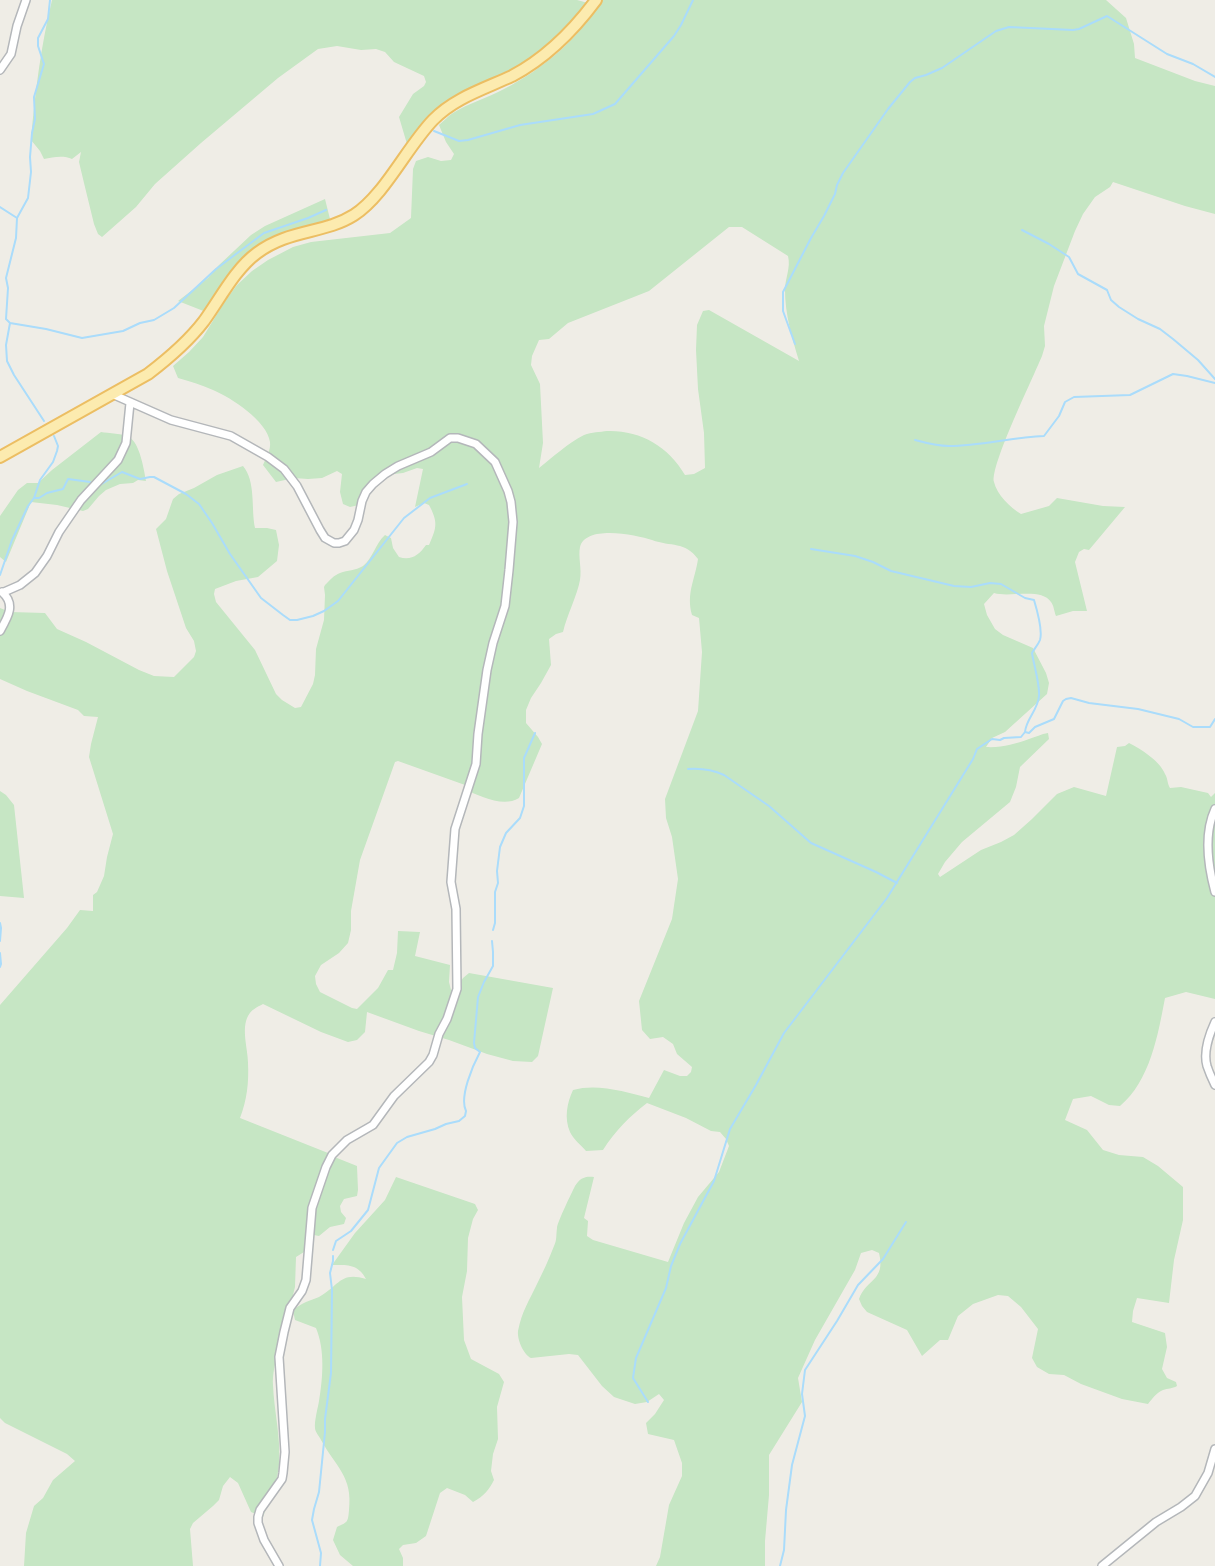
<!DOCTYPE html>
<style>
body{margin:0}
canvas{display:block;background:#efede6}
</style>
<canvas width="1215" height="1566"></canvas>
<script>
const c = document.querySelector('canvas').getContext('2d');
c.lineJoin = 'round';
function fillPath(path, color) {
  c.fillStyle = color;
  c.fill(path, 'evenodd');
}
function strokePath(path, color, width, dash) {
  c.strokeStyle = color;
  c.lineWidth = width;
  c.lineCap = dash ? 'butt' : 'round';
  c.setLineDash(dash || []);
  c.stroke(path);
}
fillPath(new Path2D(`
 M 52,0 L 577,0 L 588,3 L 542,53 L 477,90 L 407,144 L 399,117 L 413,94 L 424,86 L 426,82 L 424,76 L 394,62 L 385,52 L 376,49 L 361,50 L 337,46 L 318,49 L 278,78 L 201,143 L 155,184 L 136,207 L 102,237 L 98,234 L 94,224 L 84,183 L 79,162 L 81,152 L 72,159 C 64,155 53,157 44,159 L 40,151 L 31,140 C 35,92 41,46 52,0 Z
 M 601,0 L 1106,0 L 1126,18 L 1134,44 L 1135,58 L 1195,81 L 1215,86 L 1215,214 L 1185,206 L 1113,182 L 1110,187 L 1095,197 L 1083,214 L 1075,231 L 1054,286 L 1044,326 L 1045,346 L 1042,356 C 1033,378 990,466 994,482 C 997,495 1010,507 1021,514 L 1049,506 L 1057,498 L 1103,506 L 1125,507 L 1089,550 L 1084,549 L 1079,552 L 1075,562 L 1087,611 L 1073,611 L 1056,616 C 1054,611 1054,606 1051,602 C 1041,587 1010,598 994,593 L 984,604 L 987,615 L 995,629 L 1003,635 L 1033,648 L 1046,673 L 1049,683 L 1047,694 L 1005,732 L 992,738 L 986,747 C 1001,748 1015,744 1029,739 C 1036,737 1041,734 1048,733 L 1049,739 L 1020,767 L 1016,787 L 1010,802 L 962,842 L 945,862 L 938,874 L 940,877 L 981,850 L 1001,842 L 1014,835 L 1032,819 L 1057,794 L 1074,787 L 1106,796 L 1117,747 L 1125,746 L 1129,743 C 1141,749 1160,761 1165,774 C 1168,779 1167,783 1170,788 L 1181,787 L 1208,793 L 1211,797 L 1215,793 L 1215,999 L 1186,992 L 1165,998 C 1158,1035 1150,1081 1120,1106 L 1109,1105 L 1091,1096 L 1073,1099 L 1065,1120 L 1087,1130 L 1103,1150 L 1119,1155 L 1143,1157 L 1158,1166 L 1183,1187 L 1183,1220 L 1174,1260 L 1169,1303 L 1137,1298 L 1133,1311 L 1132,1322 L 1165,1333 L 1167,1347 L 1162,1369 L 1167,1378 L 1176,1382 L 1177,1386 C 1172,1389 1168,1388 1163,1390 C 1156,1393 1152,1399 1148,1404 L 1122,1399 L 1081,1384 L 1064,1375 L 1049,1374 L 1037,1367 L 1032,1358 L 1038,1329 L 1021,1307 L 1008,1296 L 998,1295 L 973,1304 L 958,1316 L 948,1340 L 940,1340 L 922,1356 L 907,1330 L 867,1312 L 862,1306 L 859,1299 C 866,1279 886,1281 879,1253 L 872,1250 L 861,1253 L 855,1270 L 815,1340 L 798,1378 L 802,1402 L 769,1455 L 769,1495 L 765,1541 L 765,1566 L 656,1566 L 660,1557 L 669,1505 L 682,1476 L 682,1463 L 674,1440 L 648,1434 L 646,1423 L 655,1414 L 664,1400 L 659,1394 L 647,1402 L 635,1404 L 614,1397 L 602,1386 L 578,1355 L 569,1354 L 531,1358 C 523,1354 517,1339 518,1331 C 522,1311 529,1301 537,1284 C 543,1272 549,1259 554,1246 C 557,1240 556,1235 557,1228 C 557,1223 572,1192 575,1186 C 580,1178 585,1176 594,1177 L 584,1218 L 588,1221 L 587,1236 L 593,1240 L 668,1262 L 684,1223 L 698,1197 L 719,1172 L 729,1146 L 726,1139 L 720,1132 L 711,1131 L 686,1118 L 647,1103 C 630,1116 615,1131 603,1150 L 586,1151 C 581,1145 573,1139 570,1132 C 564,1118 567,1103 573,1090 C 597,1083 626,1092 649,1098 L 664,1070 L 680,1076 L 687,1076 L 691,1072 L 692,1067 L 677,1054 L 673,1044 L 663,1037 L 650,1039 L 642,1030 L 639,1001 L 672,919 L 678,879 L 672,837 L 666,818 L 665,799 L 698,711 L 702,652 L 699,618 L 692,615 C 686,593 695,580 698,559 C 685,541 671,547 652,540 C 637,535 586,524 580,547 C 578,557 582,569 580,580 C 577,596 567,615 563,632 L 556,634 L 549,639 L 551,665 L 541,683 L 531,698 L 526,710 L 526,723 L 538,737 L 542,744 L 519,798 C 503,808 480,796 464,789 L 465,785 L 398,761 L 395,762 L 360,860 L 351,911 L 351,930 L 348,943 L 339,953 L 321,965 L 315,976 L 316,984 L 320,992 L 352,1008 L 357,1009 L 378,988 L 388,970 L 393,970 L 397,953 L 398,931 L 420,932 L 415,956 L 450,965 L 449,982 L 451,990 L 455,991 L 463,978 L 469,973 L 553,988 L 538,1056 L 532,1062 L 513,1061 L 487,1054 L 449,1040 L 419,1031 L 367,1012 L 365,1032 L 357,1040 L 348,1042 L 321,1032 L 263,1004 C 257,1007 251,1010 248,1016 C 241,1029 248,1049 248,1063 C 249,1082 247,1100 240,1118 L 328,1153 L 337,1158 L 357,1166 L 358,1190 L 357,1196 L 344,1199 L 340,1206 L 341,1212 L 346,1218 L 344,1224 L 330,1227 L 319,1236 L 314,1235 L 309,1239 L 304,1252 L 296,1257 L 295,1287 L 293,1295 L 293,1310 C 297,1307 301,1304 306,1302 C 310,1300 315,1299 319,1297 C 339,1286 340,1271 366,1279 C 358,1264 348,1265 332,1265 L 355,1233 L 385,1200 L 396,1177 L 475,1204 L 478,1210 L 473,1219 L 468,1238 L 467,1271 L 462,1297 L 464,1340 L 471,1359 L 499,1374 L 504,1382 L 497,1407 L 498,1439 L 493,1454 L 491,1471 L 494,1480 C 489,1490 484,1496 473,1502 L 465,1495 L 447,1488 L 440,1493 L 426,1536 L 416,1543 L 403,1545 L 399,1549 L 403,1558 L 403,1566 L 353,1566 L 340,1555 L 333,1540 L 337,1527 C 348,1522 348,1522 349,1510 C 353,1477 336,1467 321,1440 C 320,1437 315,1432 315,1428 C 314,1422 318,1407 319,1401 C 323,1377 325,1350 316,1328 L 295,1320 L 293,1311 L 289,1316 C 283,1336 272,1365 273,1385 C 274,1411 281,1437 279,1464 C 278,1482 269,1500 263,1517 L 251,1512 L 238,1483 L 230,1477 L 223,1486 L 219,1500 L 213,1506 L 193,1523 L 190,1529 L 193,1566 L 24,1566 L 26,1533 L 34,1506 L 43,1498 L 53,1480 L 75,1461 L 67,1454 L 5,1423 L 0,1418 L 0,1005 L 67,928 L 80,910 L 93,911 L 93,895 L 97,892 L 104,876 L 107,857 L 113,834 L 89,757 L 91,744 L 98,717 L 84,716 L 78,710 L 27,691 L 0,679 L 0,608 L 10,612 L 45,613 L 57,629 L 86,642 L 139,670 L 154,676 L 174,677 L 194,657 L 196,651 L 194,641 L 186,628 L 167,571 L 156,529 L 166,519 L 173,499 L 179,494 L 194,488 L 217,475 L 243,466 C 256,481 251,509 255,528 L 267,528 L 276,530 L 279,545 L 277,561 L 258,577 L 236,581 L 215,589 L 214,594 L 216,602 L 255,650 L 276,694 L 282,700 L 295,708 L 301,707 L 313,684 L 315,675 L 316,649 L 324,620 L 325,595 L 324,587 L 325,585 C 329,581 334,575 340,573 C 348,570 355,571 363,566 C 373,558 375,544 385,535 L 391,538 L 393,548 L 399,557 C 411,561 419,555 426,545 L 429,545 C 437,527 438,522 429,505 L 424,503 L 415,507 L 423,469 L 417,468 L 403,473 L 385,475 L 370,489 L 359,505 L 350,507 L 343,504 L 340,492 L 342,474 L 337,471 L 322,478 L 308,479 L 294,478 L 276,482 L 263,465 C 266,458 271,450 270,442 C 267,421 232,398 213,390 C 202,385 189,381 178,378 L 173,366 L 189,352 L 203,337 L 225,301 L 237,285 L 252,271 L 268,260 L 293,247 L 311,242 L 390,233 L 411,218 L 413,169 L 416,161 L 428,157 L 441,161 L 451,160 L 454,154 L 446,142 L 439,125 C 444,121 448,116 453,113 C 469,103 487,98 504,89 C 543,69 579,39 601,0 ZM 729,227 L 742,227 L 788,256 C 791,268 785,278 785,290 C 785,314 792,338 799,361 L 709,310 L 703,311 L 697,325 L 696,350 L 698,389 L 704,433 L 705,468 L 694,474 L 685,475 C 668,446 640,430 607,431 C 600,432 592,432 584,435 C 568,443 553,457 539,468 L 543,443 L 540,384 L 531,365 L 532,356 L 539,340 L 549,339 L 568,323 L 649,291 Z
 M 325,199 L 332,227 L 263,251 L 206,312 L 178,301 L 208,278 L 218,266 L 251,235 L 265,226 Z
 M 101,432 C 108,433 124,434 129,437 C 140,443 144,470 146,481 L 138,480 L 133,483 L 120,484 L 106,490 L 99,496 L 88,509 L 83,511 L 57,505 L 31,502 L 6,562 L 0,557 L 0,516 L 18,490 L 27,483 L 38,483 L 52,470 Z
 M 0,791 L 6,795 L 14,805 L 24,898 L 0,896 Z`), '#c6e6c4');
strokePath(new Path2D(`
 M 434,131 L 459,141 L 468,140 L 520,125 L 593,114 L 615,104 L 674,36 L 681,25 L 693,0
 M 0,207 L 17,218
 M 1022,230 L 1049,244 L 1069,257 L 1078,274 L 1107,290 L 1111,300 L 1119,307 L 1138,319 L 1160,329 L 1173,339 L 1198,360 L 1215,379
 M 10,323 L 46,329 L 82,338 L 123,331 L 140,323 L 154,320 L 174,308 L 216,269 L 264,233 L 308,218 L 326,210
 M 795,344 L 783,311 L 783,292 L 811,238 L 824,216 L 835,194 L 837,185 L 843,173 L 888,109 L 910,82 L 915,78 L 926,75 L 942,68 L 996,31 L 1009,27 L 1073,30 L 1079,29 L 1107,16 L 1167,54 L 1193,64 L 1215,77
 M 44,421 L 14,375 L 7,361 L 6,345 L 10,323 L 6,319 L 8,288 L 6,278 L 16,238 L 17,218 L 28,198 L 31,172 L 30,157 L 32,133 L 35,119 L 34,97 L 44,64 L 38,46 L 38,38 L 48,19 L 50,0
 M 915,440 C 926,443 938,446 949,446 C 981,446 1012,437 1044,436 L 1059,416 L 1065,402 L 1074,397 L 1130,395 L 1173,374 L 1187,376 L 1215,383
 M 100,485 L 122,472 L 140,479 L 150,477 L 154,477 L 186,494 L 199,504 L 212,523 L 230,554 L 261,598 L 283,615 L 290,620 L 297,620 L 313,616 L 324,611 L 338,601 L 404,518 L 430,498 L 467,484
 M 34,498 L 39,498 L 47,493 L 63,489 L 68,479 L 90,482
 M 811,549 L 855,556 L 873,562 L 891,571 L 954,586 L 971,587 L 990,583 L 1001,584 L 1025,598 L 1034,600 C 1037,610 1043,630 1040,640 C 1038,645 1034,649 1032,653 C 1034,666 1040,684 1039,696 C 1038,710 1026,719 1025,732
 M 0,575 L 12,540 L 28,506 L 34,498 L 40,480 L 53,462 L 57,451 L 58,446 L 54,436
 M 688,769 C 701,768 711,769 724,775 L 769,806 L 811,843 L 876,872 L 897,883
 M 0,923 L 1,928 L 0,941
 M 493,930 L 495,923 L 495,892 L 498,883 L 497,871 L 500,847 L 506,833 L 520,818 L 524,806 L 524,758 L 535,733
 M 0,953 L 1,964 L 0,967
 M 333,1250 L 336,1241 L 351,1231 L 368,1210 L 379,1168 L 397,1143 L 407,1137 L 435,1129 L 446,1124 L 459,1121 L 465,1116 L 466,1111 C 459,1097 473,1065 480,1052 L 475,1048 L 474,1043 L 478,997 L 484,982 L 493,966 L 493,952 L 492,941
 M 648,1402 L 633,1378 L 636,1358 L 666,1288 L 671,1266 L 680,1244 L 714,1181 L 730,1129 L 756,1085 L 784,1033 L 887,898 L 973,759 L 977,749 L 992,739 L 1000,740 L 1004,738 L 1021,737 L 1025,732 L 1029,733 L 1035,727 L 1054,719 L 1063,701 L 1066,699 L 1071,698 L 1089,703 L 1138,709 L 1179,719 L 1193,727 L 1210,727 L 1215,719
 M 320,1566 L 321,1553 L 312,1520 L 314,1509 L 319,1492 L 325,1432 L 325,1419 L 331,1373 L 332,1290 L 330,1273 L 333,1261 L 333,1256
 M 780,1566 L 784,1550 L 786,1510 L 792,1465 L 805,1416 L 802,1394 L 805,1370 L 837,1321 L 858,1285 L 883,1259 L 906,1222`), '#aadcfb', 2);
const minor = new Path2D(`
 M 0,70 L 11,54 L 17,26 L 26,0
 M 112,394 L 171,420 L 231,436 L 268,457 L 284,469 L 297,486 L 320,530 L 325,538 L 334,543 L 339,543 L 345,541 L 354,530 L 358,520 L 362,501 L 366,492 L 373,484 L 385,474 L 398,466 L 431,452 L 450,438 L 458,438 L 476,444 L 495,462 L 508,491 L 511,502 L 513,522 L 509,570 L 505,606 L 493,643 L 487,670 L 478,734 L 476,764 L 455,829 L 451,882 L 456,909 L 457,989 L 447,1019 L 439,1034 L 433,1055 L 429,1062 L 394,1096 L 373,1125 L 347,1140 L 332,1155 L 326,1167 L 312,1208 L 306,1280 L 302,1291 L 290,1308 L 284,1332 L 279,1357 L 285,1452 L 283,1473 L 282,1479 L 260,1510 L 258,1517 L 258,1523 L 264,1540 L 279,1566
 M 4,592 L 20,585 L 35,573 L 47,556 L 59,532 L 81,500 L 118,460 L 126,443 L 130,403
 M 0,631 C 8,617 16,604 2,592
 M 1215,809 C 1203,835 1208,866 1215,892
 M 1215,1022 C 1209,1035 1203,1052 1207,1066 C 1209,1072 1212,1079 1215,1085
 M 1102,1566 L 1156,1522 L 1181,1507 L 1195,1496 L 1208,1473 L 1215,1449`);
const primary = new Path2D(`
 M 0,457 L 148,374 C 169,358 188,342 204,321 C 220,299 235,269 257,253 C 289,229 324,234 354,215 C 384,196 407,147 433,120 C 454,98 484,89 512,76 C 546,58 573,31 596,0`);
strokePath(minor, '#b4b7ba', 10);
strokePath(primary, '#ecbe63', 14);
strokePath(minor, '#fff', 7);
strokePath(primary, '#fcebaf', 10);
</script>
